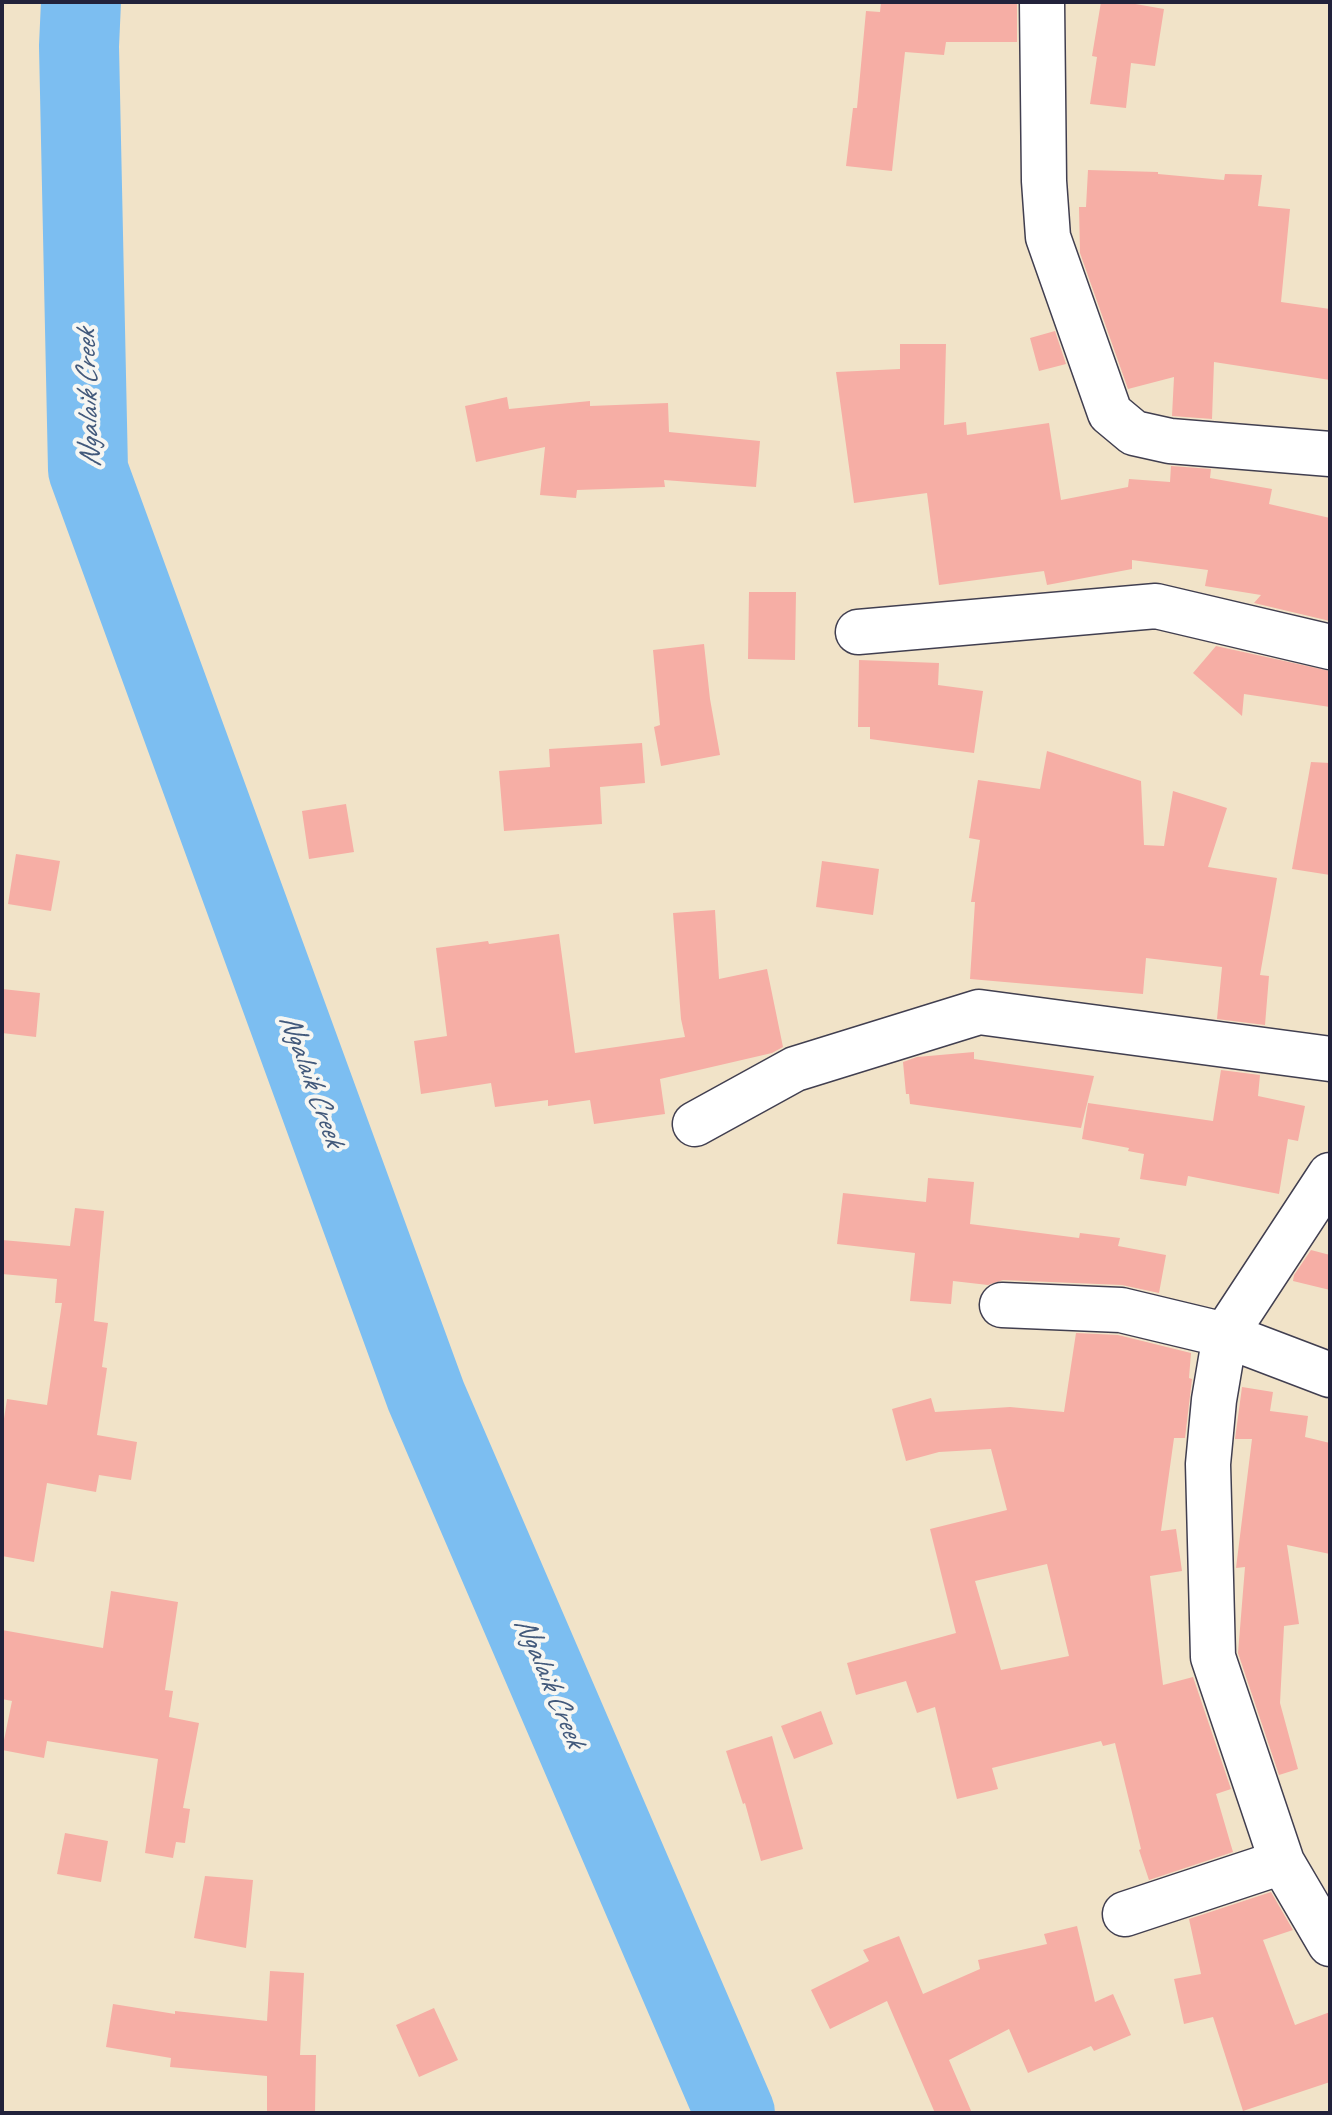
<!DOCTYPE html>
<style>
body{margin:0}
#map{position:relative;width:1332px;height:2115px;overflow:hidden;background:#f1e3c8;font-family:Caveat,sans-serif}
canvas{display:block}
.frame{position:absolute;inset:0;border:4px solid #22223b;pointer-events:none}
</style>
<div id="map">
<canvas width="1332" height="2115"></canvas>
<div class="frame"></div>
</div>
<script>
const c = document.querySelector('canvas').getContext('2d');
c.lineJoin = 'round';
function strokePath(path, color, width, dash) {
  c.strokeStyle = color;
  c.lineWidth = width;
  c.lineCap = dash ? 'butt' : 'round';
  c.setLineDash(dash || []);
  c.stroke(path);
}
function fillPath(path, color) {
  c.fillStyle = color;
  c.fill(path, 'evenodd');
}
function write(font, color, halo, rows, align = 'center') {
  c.font = font + ' Caveat,sans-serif';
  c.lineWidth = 8;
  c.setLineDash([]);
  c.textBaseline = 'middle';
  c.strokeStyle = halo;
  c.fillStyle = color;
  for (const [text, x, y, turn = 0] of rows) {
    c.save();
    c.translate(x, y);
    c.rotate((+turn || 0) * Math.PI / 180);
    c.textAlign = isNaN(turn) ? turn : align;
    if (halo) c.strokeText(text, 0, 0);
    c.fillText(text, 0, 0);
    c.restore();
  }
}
strokePath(new Path2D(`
 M 81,2 L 79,46 L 88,470 L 426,1396 L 735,2113`), '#7cbef1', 80);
fillPath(new Path2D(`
 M 881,2 L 1017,2 L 1017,42 L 946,42 L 944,55 L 905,52 L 892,171 L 846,166 L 853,108 L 857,108 L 866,11 L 880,12 Z
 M 1101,2 L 1124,2 L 1164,9 L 1155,66 L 1131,63 L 1126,108 L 1090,104 L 1097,57 L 1092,56 Z
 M 1088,170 L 1158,172 L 1158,174 L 1224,180 L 1225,174 L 1262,175 L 1258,206 L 1290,209 L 1281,302 L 1330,309 L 1330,380 L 1214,362 L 1212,419 L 1172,416 L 1174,377 L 1128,389 L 1080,253 L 1079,207 L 1086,207 Z
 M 1055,331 L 1066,364 L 1039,371 L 1030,338 Z
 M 900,344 L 946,344 L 944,425 L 966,422 L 967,435 L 1049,423 L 1061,500 L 1128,487 L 1129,479 L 1170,482 L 1171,466 L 1211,469 L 1210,478 L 1272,489 L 1269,504 L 1330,518 L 1330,621 L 1254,603 L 1261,595 L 1205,586 L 1208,570 L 1132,560 L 1132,569 L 1047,585 L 1044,571 L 939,585 L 927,493 L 854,503 L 836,372 L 900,369 Z
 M 507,397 L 509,409 L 590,401 L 590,406 L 668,403 L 669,432 L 760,441 L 756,487 L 664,480 L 665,487 L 577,490 L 576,498 L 540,495 L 545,447 L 476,462 L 465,406 Z
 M 749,592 L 796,592 L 795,660 L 748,659 Z
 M 704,644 L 710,699 L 720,755 L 661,766 L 654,727 L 660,725 L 653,650 Z
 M 1216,646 L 1330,671 L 1330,707 L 1244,694 L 1242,716 L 1193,673 Z
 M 859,660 L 939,663 L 938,685 L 983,691 L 974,753 L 870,739 L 870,727 L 858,727 Z
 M 642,743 L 645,783 L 600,787 L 602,824 L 504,831 L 499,771 L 550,767 L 549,749 Z
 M 1047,751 L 1141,781 L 1144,845 L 1164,846 L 1173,791 L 1227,808 L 1208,867 L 1277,878 L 1260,975 L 1269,976 L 1265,1025 L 1217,1019 L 1222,967 L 1146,958 L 1143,994 L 970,979 L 975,902 L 971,902 L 980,840 L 969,838 L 978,780 L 1040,789 Z
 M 1311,762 L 1330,763 L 1330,875 L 1292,869 Z
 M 346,804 L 354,852 L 309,859 L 302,811 Z
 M 16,854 L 60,861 L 51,911 L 8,904 Z
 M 822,861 L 879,869 L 873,915 L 816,907 Z
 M 715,910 L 719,979 L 767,969 L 783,1047 L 772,1053 L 660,1079 L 665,1114 L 594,1124 L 590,1100 L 548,1106 L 548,1100 L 495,1107 L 491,1083 L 421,1094 L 414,1041 L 447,1036 L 436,948 L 488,941 L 489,944 L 559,934 L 575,1053 L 685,1037 L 681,1019 L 673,913 Z
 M 2,989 L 40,993 L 36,1037 L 2,1033 Z
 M 974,1052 L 974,1059 L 1094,1076 L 1081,1128 L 910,1104 L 909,1094 L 906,1094 L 903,1062 L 917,1057 Z
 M 1221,1070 L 1260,1075 L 1258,1096 L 1305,1106 L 1298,1141 L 1288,1139 L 1279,1194 L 1188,1176 L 1186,1186 L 1140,1179 L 1144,1154 L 1128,1151 L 1129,1148 L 1082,1139 L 1088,1103 L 1213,1121 Z
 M 928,1178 L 974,1182 L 970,1224 L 1079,1238 L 1080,1233 L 1120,1238 L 1118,1246 L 1166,1255 L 1159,1293 L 1122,1285 L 1003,1280 L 988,1285 L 953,1281 L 951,1304 L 910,1301 L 915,1253 L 837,1244 L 843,1193 L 926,1202 Z
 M 75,1208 L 104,1211 L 94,1321 L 108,1323 L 102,1367 L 107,1368 L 97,1435 L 137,1442 L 131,1480 L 99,1475 L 96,1492 L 47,1483 L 34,1562 L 2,1556 L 2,1432 L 7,1399 L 47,1405 L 62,1303 L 55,1303 L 57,1279 L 2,1274 L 2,1240 L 70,1246 Z
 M 1311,1250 L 1330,1255 L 1330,1290 L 1293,1281 L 1294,1275 Z
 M 1076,1333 L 1118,1335 L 1191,1353 L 1189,1378 L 1192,1379 L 1185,1438 L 1174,1438 L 1161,1531 L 1176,1529 L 1182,1571 L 1150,1576 L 1163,1685 L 1193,1677 L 1231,1789 L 1216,1794 L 1233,1852 L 1149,1880 L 1139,1850 L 1141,1849 L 1115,1743 L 1103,1746 L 1101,1741 L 992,1768 L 998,1789 L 957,1799 L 935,1707 L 917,1713 L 906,1681 L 856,1695 L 847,1663 L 956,1633 L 930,1529 L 1007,1510 L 991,1449 L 939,1452 L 906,1461 L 892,1409 L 931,1398 L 935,1412 L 1010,1407 L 1064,1412 ZM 1047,1564 L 1069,1656 L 1001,1670 L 975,1581 Z
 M 1242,1387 L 1273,1392 L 1270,1411 L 1308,1416 L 1305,1437 L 1330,1443 L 1330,1554 L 1287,1545 L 1299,1624 L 1284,1626 L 1280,1703 L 1298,1769 L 1279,1775 L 1238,1653 L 1245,1567 L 1236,1568 L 1252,1439 L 1235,1439 Z
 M 111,1591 L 178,1602 L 165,1690 L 173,1691 L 169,1717 L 199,1723 L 183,1808 L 190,1809 L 185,1843 L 176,1842 L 173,1858 L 145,1853 L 158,1759 L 47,1741 L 44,1758 L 2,1750 L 12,1701 L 2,1699 L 2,1630 L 103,1648 Z
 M 821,1711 L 833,1744 L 794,1759 L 781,1726 Z
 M 772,1736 L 803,1849 L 761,1861 L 745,1803 L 743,1804 L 726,1751 Z
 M 65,1833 L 108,1841 L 101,1882 L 57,1874 Z
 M 205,1876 L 253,1880 L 246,1948 L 194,1938 Z
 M 1271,1892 L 1293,1930 L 1263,1940 L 1295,2025 L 1330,2012 L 1330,2082 L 1243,2111 L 1213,2017 L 1184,2024 L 1174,1979 L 1201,1974 L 1189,1919 Z
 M 1077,1926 L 1095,2002 L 1113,1994 L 1131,2035 L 1094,2051 L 1091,2046 L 1028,2073 L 1009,2029 L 949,2060 L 972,2113 L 935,2113 L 887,2001 L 830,2029 L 811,1990 L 869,1961 L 863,1950 L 899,1936 L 923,1994 L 980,1969 L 978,1960 L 1047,1944 L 1044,1934 Z
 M 270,1971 L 304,1973 L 300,2055 L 316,2055 L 315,2113 L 267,2113 L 267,2076 L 170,2067 L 171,2058 L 106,2047 L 113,2004 L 175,2014 L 175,2011 L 267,2021 Z
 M 434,2008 L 458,2060 L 419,2077 L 396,2025 Z`), '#f6aea5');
const minor = new Path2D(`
 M 1042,2 L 1044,181 L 1048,237 L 1110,413 L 1134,433 L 1170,441 L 1330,454
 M 858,632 L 1156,606 L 1330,647
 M 695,1124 L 795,1069 L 979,1012 L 1330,1059
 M 1330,1175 L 1225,1335 L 1214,1400 L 1208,1464 L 1213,1657 L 1282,1862 L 1330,1944
 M 1002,1305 L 1121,1310 L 1225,1335 L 1330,1375
 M 1125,1914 L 1282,1862`);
strokePath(minor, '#413f50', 47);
strokePath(minor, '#fff', 44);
write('italic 30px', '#42597b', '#f6f6f2', [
 ["Ngalaik Creek",89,399,-92],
 ["Ngalaik Creek",311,1080,70],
 ["Ngalaik Creek",549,1682,67]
]);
</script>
